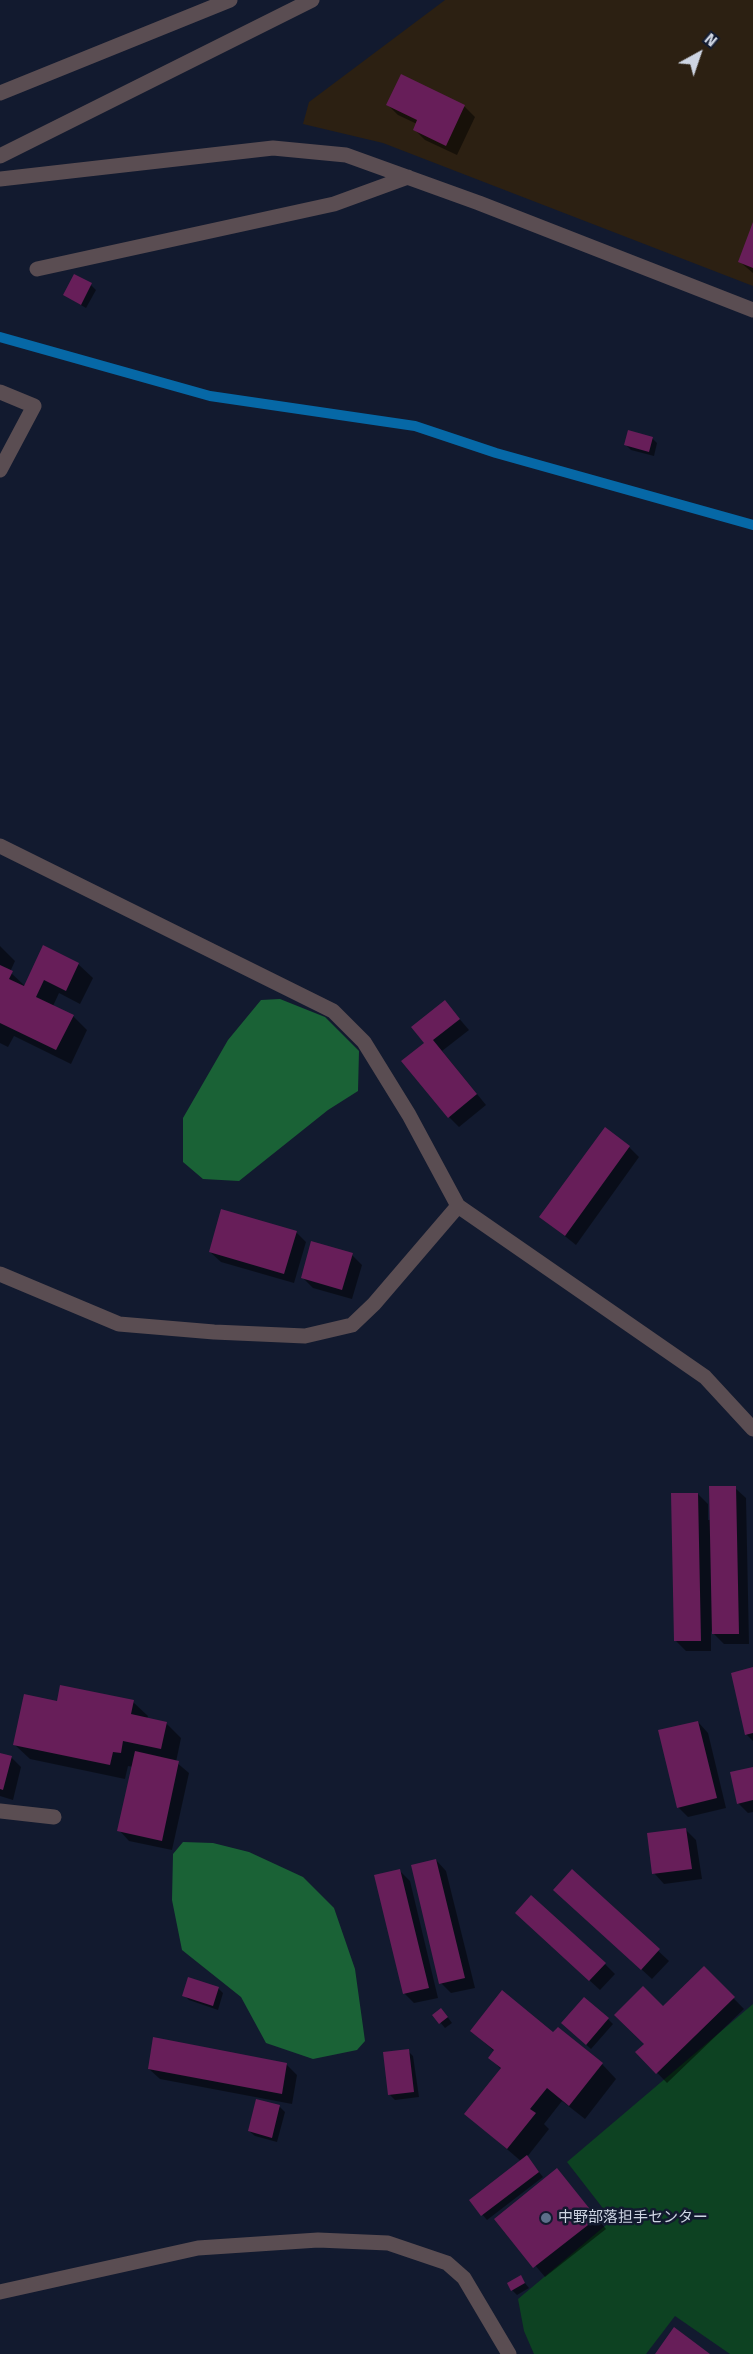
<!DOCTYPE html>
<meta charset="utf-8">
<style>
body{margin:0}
#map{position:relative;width:753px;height:2354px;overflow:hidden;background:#121a2f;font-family:"Fira Sans",sans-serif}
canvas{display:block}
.north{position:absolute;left:669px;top:24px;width:60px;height:60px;-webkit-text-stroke:4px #121a2f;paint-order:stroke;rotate:40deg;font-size:16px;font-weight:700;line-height:24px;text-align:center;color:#ced5e3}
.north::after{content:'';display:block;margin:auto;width:21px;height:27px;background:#ced5e3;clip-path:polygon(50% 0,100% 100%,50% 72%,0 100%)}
</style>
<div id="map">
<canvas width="753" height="2354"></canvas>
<div class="north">N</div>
</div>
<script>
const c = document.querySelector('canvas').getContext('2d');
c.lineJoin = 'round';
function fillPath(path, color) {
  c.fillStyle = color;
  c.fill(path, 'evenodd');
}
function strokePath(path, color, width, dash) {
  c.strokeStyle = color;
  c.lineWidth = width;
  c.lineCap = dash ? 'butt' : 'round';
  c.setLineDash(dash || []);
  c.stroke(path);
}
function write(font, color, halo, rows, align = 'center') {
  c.font = font + ' "Fira Sans","Noto Sans JP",sans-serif';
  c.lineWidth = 5;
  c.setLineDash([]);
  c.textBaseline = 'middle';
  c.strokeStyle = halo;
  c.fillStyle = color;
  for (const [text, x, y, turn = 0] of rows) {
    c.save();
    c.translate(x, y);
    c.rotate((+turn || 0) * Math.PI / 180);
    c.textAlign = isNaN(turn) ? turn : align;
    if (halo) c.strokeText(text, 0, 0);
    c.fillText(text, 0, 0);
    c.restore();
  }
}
fillPath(new Path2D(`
 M 445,0 L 753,0 L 753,286 L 383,143 L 303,124 L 309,102 Z`), '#2c2012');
fillPath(new Path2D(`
 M 753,2004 L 753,2354 L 730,2354 L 675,2316 L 646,2354 L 534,2354 L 524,2331 L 518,2299 L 612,2220 L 567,2162 Z`), '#0d4222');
fillPath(new Path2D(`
 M 280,999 L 325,1017 L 359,1051 L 358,1091 L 328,1110 L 239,1181 L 203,1179 L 183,1162 L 183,1118 L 228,1040 L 261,1000 Z
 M 183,1842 L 213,1843 L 249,1852 L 303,1877 L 334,1908 L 355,1969 L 365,2041 L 357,2050 L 313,2059 L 266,2043 L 241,1997 L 182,1950 L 172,1900 L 173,1854 Z`), '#1a6236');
fillPath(new Path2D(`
 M 402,76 L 465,107 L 475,117 L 457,155 L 425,140 L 415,130 L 417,124 L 398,115 L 388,105 Z
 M 753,226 L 753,273 L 740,262 Z
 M 91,285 L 96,290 L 86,308 L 64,295 Z
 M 652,438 L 657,443 L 654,456 L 631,450 L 626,445 Z
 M 0,946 L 15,961 L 10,972 L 25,986 L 78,964 L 93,978 L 80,1004 L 59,993 L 53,1006 L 73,1016 L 87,1030 L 71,1064 L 14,1036 L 8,1047 L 0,1043 Z
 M 445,1002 L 469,1030 L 442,1051 L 486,1105 L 459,1127 L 449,1117 L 426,1043 Z
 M 629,1147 L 639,1157 L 576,1245 L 541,1217 Z
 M 296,1232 L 306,1242 L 294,1283 L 221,1262 L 210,1252 Z
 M 352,1255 L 362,1265 L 352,1299 L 313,1288 L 302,1277 Z
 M 735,1488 L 746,1498 L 749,1644 L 724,1644 L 711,1631 L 711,1651 L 686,1651 L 676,1641 L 698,1494 L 708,1504 L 708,1520 L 711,1520 Z
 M 753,1669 L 753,1741 L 746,1734 Z
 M 133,1702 L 148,1716 L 147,1719 L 166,1723 L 181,1738 L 176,1762 L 189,1773 L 172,1850 L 129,1841 L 119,1830 L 133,1767 L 128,1766 L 125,1779 L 30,1759 L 15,1745 L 59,1703 Z
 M 698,1722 L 708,1733 L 726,1808 L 688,1817 L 678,1807 Z
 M 0,1755 L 11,1757 L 21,1767 L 13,1800 L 0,1796 Z
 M 753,1769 L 753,1812 L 748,1813 L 738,1803 Z
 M 685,1829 L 696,1840 L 702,1879 L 664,1884 L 654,1873 Z
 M 436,1860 L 446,1871 L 475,1988 L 451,1993 L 441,1983 Z
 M 399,1870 L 410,1881 L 438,1998 L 414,2003 L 404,1993 Z
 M 572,1871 L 669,1961 L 652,1979 L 566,1900 Z
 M 527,1923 L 605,1964 L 615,1974 L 600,1990 Z
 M 704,1968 L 744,2009 L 667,2083 L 637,2052 L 646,2044 L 663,2008 Z
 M 218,1988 L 223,1993 L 218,2010 L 189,2000 L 184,1995 Z
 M 434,2015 L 446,2015 L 452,2023 L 445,2028 Z
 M 608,2019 L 613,2024 L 591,2049 L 568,2028 Z
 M 472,2031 L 553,2034 L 602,2064 L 616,2079 L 585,2119 L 562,2101 L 544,2124 L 549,2129 L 527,2157 L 543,2177 L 487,2220 L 471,2201 L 522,2162 L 466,2114 L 502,2070 L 490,2058 L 495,2052 Z
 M 408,2051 L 413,2056 L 419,2097 L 395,2100 L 390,2095 Z
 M 287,2065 L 297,2075 L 292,2104 L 160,2079 L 149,2069 Z
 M 257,2101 L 280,2107 L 285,2112 L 277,2142 L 255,2136 L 249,2131 Z
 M 557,2170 L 606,2229 L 545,2277 L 496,2219 Z
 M 520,2277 L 529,2288 L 517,2295 L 512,2290 Z`), '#0007');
strokePath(new Path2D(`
 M 0,337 L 210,396 L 415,426 L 496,453 L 753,525`), '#0668a6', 10);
fillPath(new Path2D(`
 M 401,74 L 465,105 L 446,146 L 413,130 L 417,120 L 386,105 Z
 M 753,222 L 753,268 L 738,262 Z
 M 74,274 L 92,283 L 81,305 L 63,295 Z
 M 628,430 L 653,437 L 649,452 L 624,445 Z
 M 43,945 L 79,963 L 66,991 L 44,980 L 36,997 L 74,1015 L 56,1050 L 0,1023 L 0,965 L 13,971 L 9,979 L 24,986 Z
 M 445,1000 L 460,1019 L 433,1040 L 477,1094 L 448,1118 L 401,1061 L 424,1043 L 411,1027 Z
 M 605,1127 L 630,1146 L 565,1236 L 539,1217 Z
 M 221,1209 L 297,1231 L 284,1274 L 209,1252 Z
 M 311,1241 L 353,1253 L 342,1290 L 301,1278 Z
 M 709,1486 L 736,1486 L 739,1634 L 712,1634 Z
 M 671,1493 L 698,1493 L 701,1641 L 674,1641 Z
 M 753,1667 L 753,1733 L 745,1735 L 731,1673 Z
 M 60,1685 L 134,1700 L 131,1714 L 167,1722 L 161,1749 L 123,1741 L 121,1753 L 113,1752 L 110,1765 L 13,1745 L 24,1694 L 57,1701 Z
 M 698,1721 L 717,1798 L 677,1808 L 658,1730 Z
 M 135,1751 L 179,1761 L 162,1841 L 117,1831 Z
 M 0,1753 L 12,1756 L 3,1790 L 0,1789 Z
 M 753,1767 L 753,1800 L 737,1804 L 730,1772 Z
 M 686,1828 L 692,1869 L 652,1874 L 647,1833 Z
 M 436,1859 L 465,1978 L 439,1984 L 411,1865 Z
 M 400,1869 L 429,1988 L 403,1994 L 374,1875 Z
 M 572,1869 L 660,1949 L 641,1970 L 553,1890 Z
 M 531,1895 L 606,1963 L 589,1981 L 515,1913 Z
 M 704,1966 L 735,1997 L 656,2074 L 635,2052 L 644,2044 L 614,2015 L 643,1986 L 663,2006 Z
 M 188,1977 L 219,1987 L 213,2006 L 182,1996 Z
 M 502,1990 L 553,2032 L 558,2027 L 603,2063 L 569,2106 L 547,2088 L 530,2109 L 536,2113 L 507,2149 L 464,2114 L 501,2068 L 488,2058 L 494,2050 L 470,2031 Z
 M 584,1997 L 609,2018 L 586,2045 L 561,2023 Z
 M 441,2008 L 448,2017 L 439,2024 L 432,2015 Z
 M 153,2037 L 287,2063 L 282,2094 L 148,2069 Z
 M 409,2049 L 414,2092 L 388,2095 L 383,2052 Z
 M 256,2099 L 280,2105 L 272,2138 L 248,2131 Z
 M 527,2155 L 539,2172 L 481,2216 L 469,2200 Z
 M 557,2168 L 597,2218 L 533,2268 L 494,2219 Z
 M 521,2275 L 525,2283 L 511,2291 L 507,2283 Z
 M 674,2327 L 710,2354 L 655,2354 Z`), '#671e59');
strokePath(new Path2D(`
 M 0,93 L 230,0
 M 0,156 L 312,0
 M 0,179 L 273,148 L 346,155 L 479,203 L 753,310
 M 37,269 L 334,204 L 408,177
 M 0,392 L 34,406 L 0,470
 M 0,846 L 333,1011 L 364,1042 L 409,1115 L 458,1206 L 705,1377 L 753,1429
 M 0,1274 L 119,1324 L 214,1332 L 305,1336 L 352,1325 L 374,1304 L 458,1206
 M 0,1811 L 54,1817
 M 0,2292 L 198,2248 L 318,2240 L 388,2243 L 447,2263 L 464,2278 L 509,2354`), '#5a4d52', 15);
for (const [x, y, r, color] of [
 [546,2218,6,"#5c6f8a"]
]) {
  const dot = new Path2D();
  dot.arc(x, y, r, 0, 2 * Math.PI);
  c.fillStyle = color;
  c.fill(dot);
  strokePath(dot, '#121a2f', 2);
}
write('15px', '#ced5e3', '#121a2f', [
 ["中野部落担手センター",558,2218]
], 'left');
</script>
